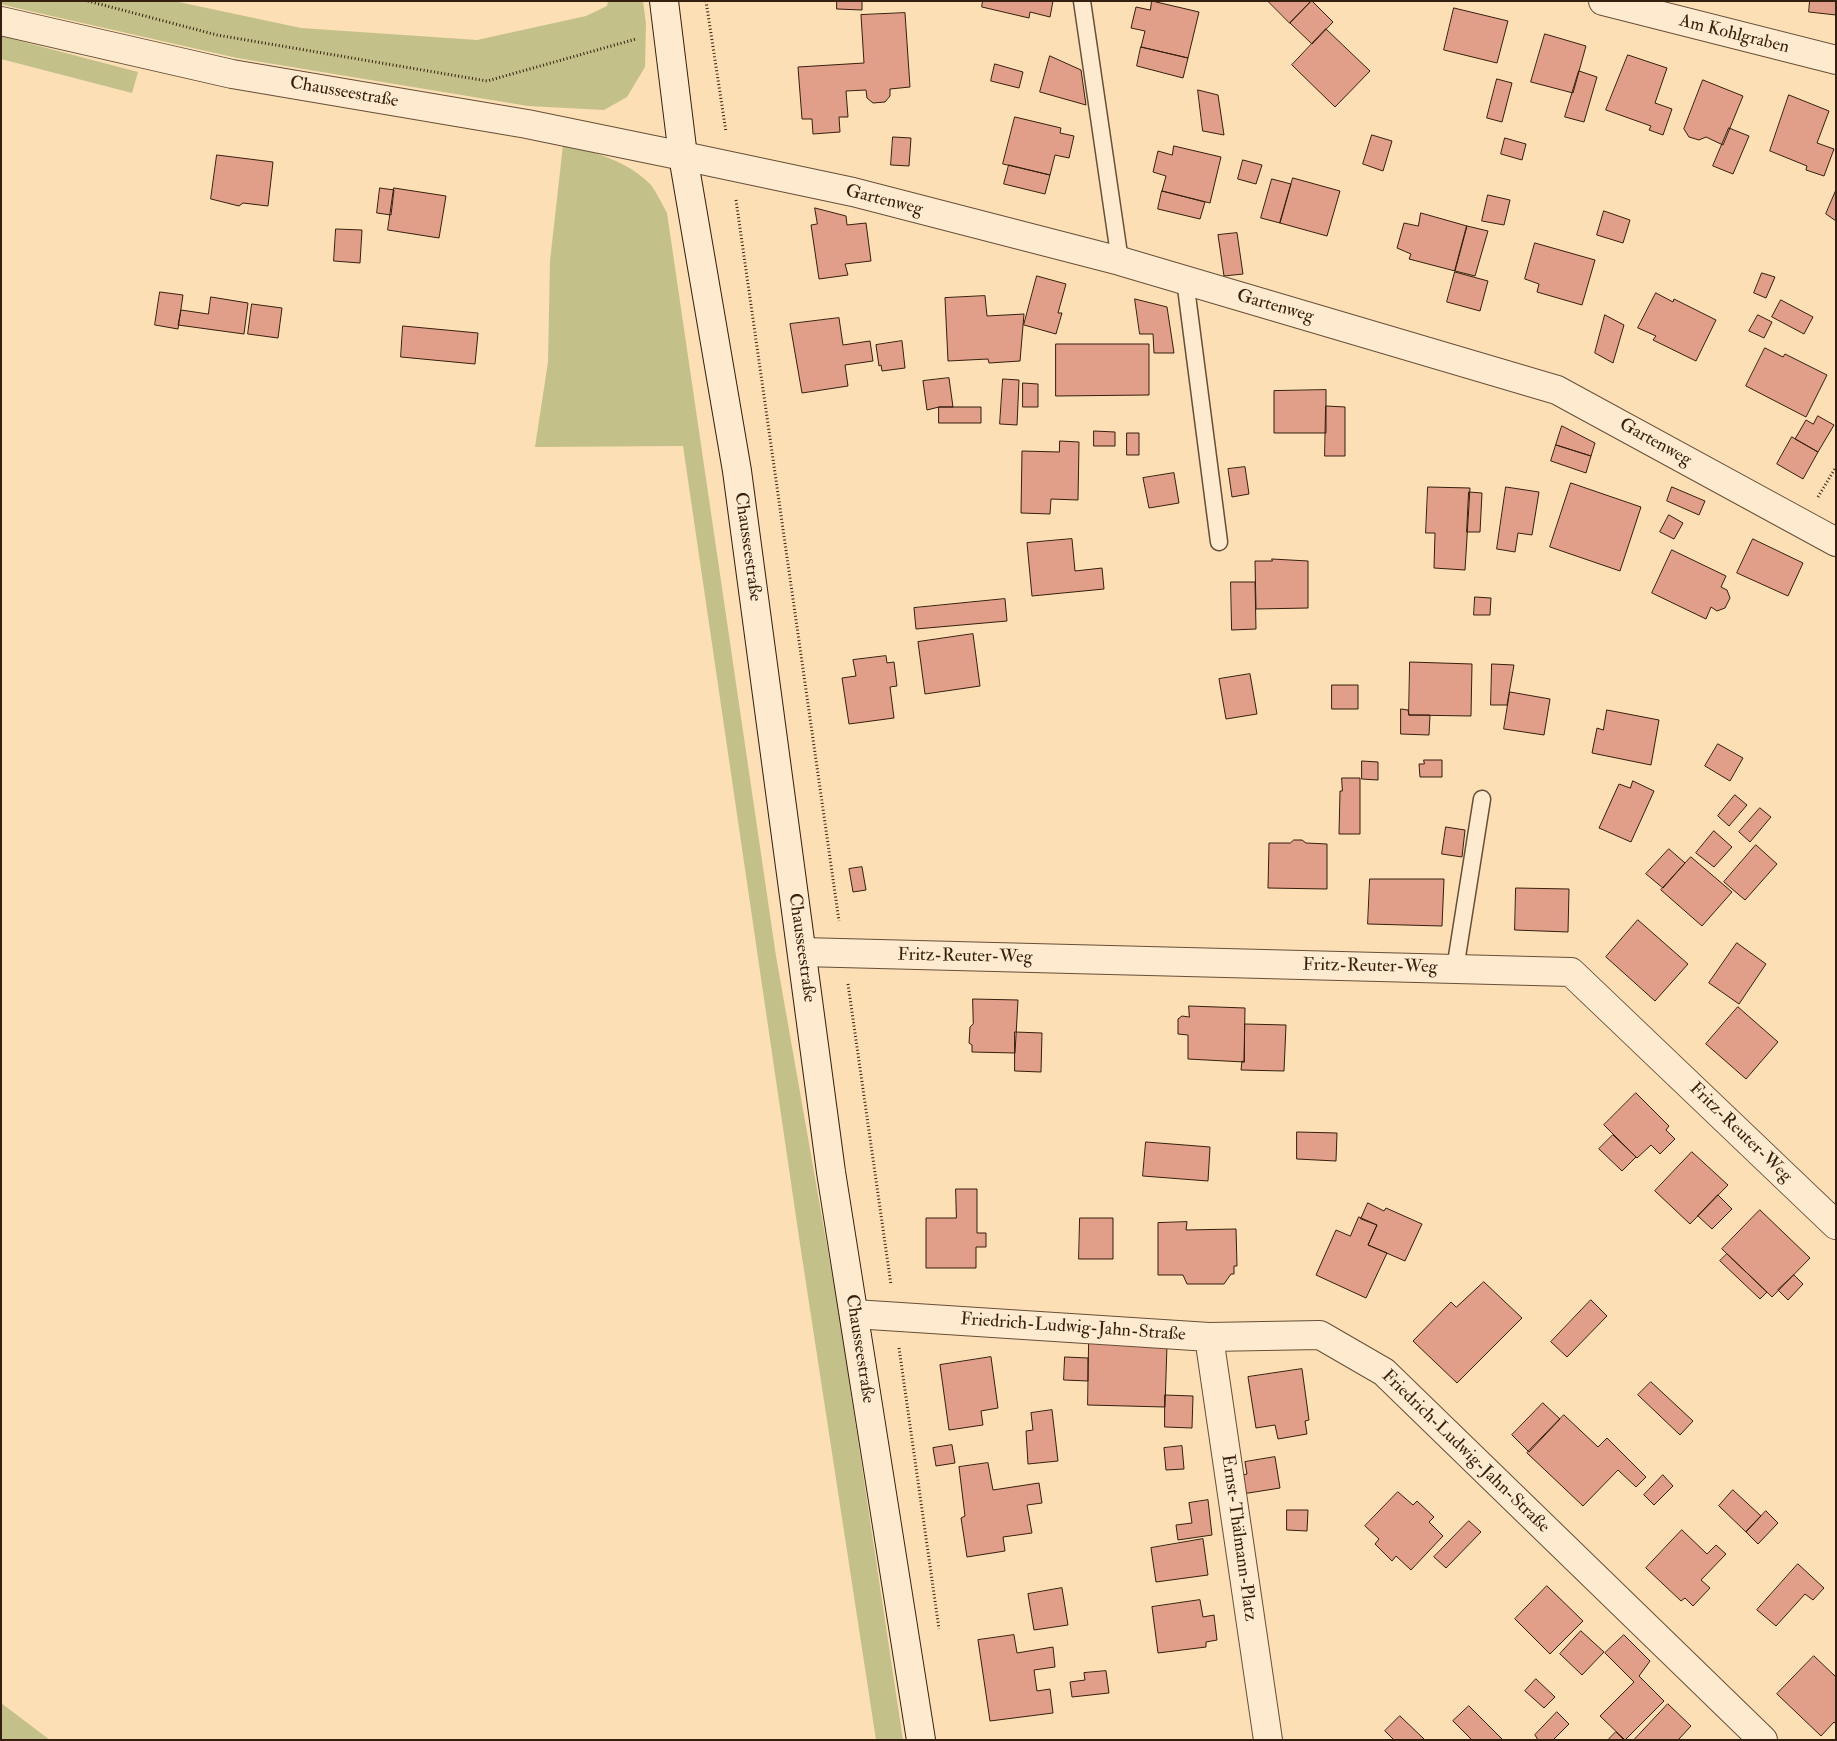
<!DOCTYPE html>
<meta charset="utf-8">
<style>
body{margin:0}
#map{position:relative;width:1837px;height:1741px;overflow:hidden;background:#fcdfb5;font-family:"IM FELL Double Pica",serif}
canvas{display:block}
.frame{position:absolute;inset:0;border:2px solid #351f0e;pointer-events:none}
</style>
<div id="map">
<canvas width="1837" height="1741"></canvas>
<div class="frame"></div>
</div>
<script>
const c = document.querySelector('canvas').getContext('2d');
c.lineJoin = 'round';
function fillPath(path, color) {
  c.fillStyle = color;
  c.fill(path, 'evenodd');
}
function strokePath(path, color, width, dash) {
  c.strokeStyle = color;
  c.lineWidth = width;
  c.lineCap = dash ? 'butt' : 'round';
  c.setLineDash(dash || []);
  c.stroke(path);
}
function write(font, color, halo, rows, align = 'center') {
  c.font = font + ' "IM FELL Double Pica",serif';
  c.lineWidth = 5;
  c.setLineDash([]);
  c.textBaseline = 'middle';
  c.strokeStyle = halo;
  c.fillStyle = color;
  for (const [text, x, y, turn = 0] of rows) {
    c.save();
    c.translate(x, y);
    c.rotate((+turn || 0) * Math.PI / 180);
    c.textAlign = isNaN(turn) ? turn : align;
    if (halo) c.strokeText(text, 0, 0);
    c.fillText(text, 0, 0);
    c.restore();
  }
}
fillPath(new Path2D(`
 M 1,1 L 174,1 L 301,28 L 477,40 L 586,16 L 607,6 L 608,1 L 643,1 L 646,24 L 645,67 L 627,97 L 604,110 L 528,106 L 237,58 L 12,7 L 1,4 Z
 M 1,36 L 138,72 L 132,93 L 1,59 Z
 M 563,145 C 595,152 628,161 651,185 C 657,193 662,204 667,213 L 776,956 L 839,1314 L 903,1740 L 876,1740 L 800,1244 L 683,446 L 535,447 L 548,362 L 550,261 Z
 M 1,1703 L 50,1740 L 1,1740 Z`), '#c4c08a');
const building = new Path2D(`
 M 837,1 L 862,1 L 862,10 L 837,9 Z
 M 983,1 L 1053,1 L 1050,17 L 1030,12 L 1029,18 L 982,7 Z
 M 1152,1 L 1199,12 L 1188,58 L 1141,47 L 1145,31 L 1131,28 L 1136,7 L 1150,10 Z
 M 1268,1 L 1309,1 L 1310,2 L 1290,23 Z
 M 1312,1 L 1333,22 L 1312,44 L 1290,23 Z
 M 1810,1 L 1836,1 L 1836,15 L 1809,12 Z
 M 1454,8 L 1508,21 L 1497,63 L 1444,50 Z
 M 905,13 L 910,87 L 890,89 L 890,96 L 885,102 L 873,103 L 867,98 L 866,90 L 846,91 L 848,117 L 839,117 L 840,132 L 813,134 L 812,119 L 802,119 L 798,67 L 864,63 L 861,15 Z
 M 1326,29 L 1370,71 L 1335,107 L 1292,65 Z
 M 1545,34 L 1586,46 L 1573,93 L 1531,82 Z
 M 1141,47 L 1188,58 L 1183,78 L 1137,66 Z
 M 1628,55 L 1667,68 L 1655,103 L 1672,109 L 1663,135 L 1649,130 L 1651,126 L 1606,110 Z
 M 1050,56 L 1081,70 L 1086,105 L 1040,92 Z
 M 995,64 L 1023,72 L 1019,88 L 991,81 Z
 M 1579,71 L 1597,77 L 1584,122 L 1565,117 Z
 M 1497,79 L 1512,83 L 1502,122 L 1487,118 Z
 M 1703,80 L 1743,96 L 1723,145 L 1706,137 L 1699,140 L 1689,137 L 1684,129 Z
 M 1198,90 L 1218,95 L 1224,135 L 1203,131 Z
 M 1789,95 L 1829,111 L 1817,143 L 1834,149 L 1824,176 L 1806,170 L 1807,166 L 1770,151 Z
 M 1015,117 L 1061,128 L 1060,133 L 1074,136 L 1069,158 L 1055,155 L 1050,175 L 1003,164 Z
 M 1729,128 L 1749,136 L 1733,174 L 1713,166 Z
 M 1372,135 L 1392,141 L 1383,171 L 1363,164 Z
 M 893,137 L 911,138 L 909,166 L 891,165 Z
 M 1505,138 L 1526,144 L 1522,160 L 1501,154 Z
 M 1174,146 L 1221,157 L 1210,203 L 1162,191 L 1166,176 L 1153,172 L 1158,151 L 1172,155 Z
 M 217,155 L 273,162 L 268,206 L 243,203 L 239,206 L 211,199 Z
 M 1243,160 L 1262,165 L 1256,184 L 1238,179 Z
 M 1009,165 L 1050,175 L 1045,194 L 1004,184 Z
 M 1293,178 L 1340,191 L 1327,236 L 1280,223 Z
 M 1272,179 L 1291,184 L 1280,223 L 1261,218 Z
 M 380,188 L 394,190 L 391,215 L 377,213 Z
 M 394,188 L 446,196 L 439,238 L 388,230 Z
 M 1836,190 L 1836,221 L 1826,214 Z
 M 1162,191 L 1205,202 L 1200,219 L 1158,209 Z
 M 1488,195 L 1510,200 L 1504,225 L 1482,221 Z
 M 815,208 L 846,216 L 847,225 L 866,223 L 871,261 L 845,264 L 848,275 L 819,279 L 811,225 L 817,224 Z
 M 1604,211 L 1630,220 L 1623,243 L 1597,235 Z
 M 1421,213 L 1467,226 L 1455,271 L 1409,259 L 1411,254 L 1397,248 L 1404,223 L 1418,226 Z
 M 1467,226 L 1488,231 L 1475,276 L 1455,271 Z
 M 336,229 L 362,230 L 360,263 L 334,261 Z
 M 1237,233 L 1243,274 L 1224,276 L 1218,235 Z
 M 1535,243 L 1595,260 L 1582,305 L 1537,292 L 1539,284 L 1525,279 Z
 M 1455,272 L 1488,281 L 1480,311 L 1447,302 Z
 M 1762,273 L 1775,277 L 1766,298 L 1754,293 Z
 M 1037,276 L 1066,284 L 1058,313 L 1062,313 L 1056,334 L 1024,325 Z
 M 160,292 L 183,295 L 178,329 L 155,325 Z
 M 1656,293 L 1673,302 L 1674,299 L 1716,320 L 1696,361 L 1653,340 L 1656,336 L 1638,328 Z
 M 985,296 L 987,316 L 1024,314 L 1020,361 L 989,363 L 988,359 L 948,361 L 945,298 Z
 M 211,297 L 248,303 L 244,334 L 178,325 L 181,310 L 208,314 Z
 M 1135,299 L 1167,307 L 1174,353 L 1154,353 L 1153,334 L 1140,334 Z
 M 1781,300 L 1813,317 L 1804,334 L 1772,317 Z
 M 252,304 L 282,308 L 278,338 L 248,334 Z
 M 1605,315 L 1624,325 L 1613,363 L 1595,353 Z
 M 1758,315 L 1772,322 L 1764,338 L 1749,331 Z
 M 839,318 L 843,345 L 870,341 L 873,361 L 845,365 L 848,386 L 802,393 L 790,324 Z
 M 403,326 L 478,333 L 475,364 L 401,357 Z
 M 902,341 L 905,368 L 882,371 L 881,365 L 879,366 L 876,345 Z
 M 1056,344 L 1149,344 L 1149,395 L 1056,396 Z
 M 1765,348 L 1783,357 L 1785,354 L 1827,375 L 1806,417 L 1746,386 Z
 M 949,378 L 953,407 L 939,407 L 927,410 L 923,381 Z
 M 1003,379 L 1019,380 L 1017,425 L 1000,424 Z
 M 1023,383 L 1038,384 L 1038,407 L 1023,407 Z
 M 1326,390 L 1326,433 L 1274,433 L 1274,391 Z
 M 1326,406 L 1345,407 L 1345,456 L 1325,456 Z
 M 939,407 L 981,407 L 981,423 L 939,423 Z
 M 1818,416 L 1834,425 L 1818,452 L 1795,439 L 1806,420 L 1813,424 Z
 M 1562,426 L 1595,443 L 1591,456 L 1556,445 Z
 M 1094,431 L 1115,432 L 1115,446 L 1094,446 Z
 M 1127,433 L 1139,433 L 1139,455 L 1127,455 Z
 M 1792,437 L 1818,452 L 1803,479 L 1777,464 Z
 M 1060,441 L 1079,442 L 1078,500 L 1051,499 L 1050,514 L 1021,513 L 1022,451 L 1059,452 Z
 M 1556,445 L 1591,456 L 1586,473 L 1551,461 Z
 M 1245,467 L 1249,494 L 1232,497 L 1228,469 Z
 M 1174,473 L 1179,503 L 1149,508 L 1143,478 Z
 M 1571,483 L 1641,507 L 1620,571 L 1550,547 Z
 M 1428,487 L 1470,488 L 1465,570 L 1434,568 L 1435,533 L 1426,533 Z
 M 1506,487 L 1539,492 L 1532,535 L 1518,533 L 1515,552 L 1497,549 Z
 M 1672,487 L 1705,501 L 1699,515 L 1667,501 Z
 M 1469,492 L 1482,493 L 1480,532 L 1467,532 Z
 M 1669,515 L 1683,523 L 1674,539 L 1660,532 Z
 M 1072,539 L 1075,571 L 1102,568 L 1104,589 L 1032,596 L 1027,543 Z
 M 1753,539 L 1803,563 L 1788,596 L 1737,573 Z
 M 1672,550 L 1726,576 L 1721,587 L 1727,590 L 1730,598 L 1725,608 L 1717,611 L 1711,607 L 1706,619 L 1652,593 Z
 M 1272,559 L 1308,561 L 1308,608 L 1256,609 L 1255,561 L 1272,561 Z
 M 1231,582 L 1255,582 L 1256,629 L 1232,630 Z
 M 1475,597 L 1491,598 L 1490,615 L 1474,615 Z
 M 1005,599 L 1007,621 L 916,629 L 914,608 Z
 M 973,634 L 980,686 L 925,694 L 918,642 Z
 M 886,656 L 887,663 L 894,662 L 897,686 L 890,687 L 894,718 L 849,724 L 842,678 L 856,676 L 853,660 Z
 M 1410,662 L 1472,664 L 1471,716 L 1409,715 Z
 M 1492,664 L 1514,665 L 1507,705 L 1491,705 Z
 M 1250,674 L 1257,714 L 1226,719 L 1219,679 Z
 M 1332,685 L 1358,685 L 1358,709 L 1332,709 Z
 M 1510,692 L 1550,699 L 1544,735 L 1504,729 Z
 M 1401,709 L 1408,710 L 1409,715 L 1430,715 L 1429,735 L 1401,734 Z
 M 1607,710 L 1659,720 L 1651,765 L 1592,753 L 1597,728 L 1603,730 Z
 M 1718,744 L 1743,758 L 1730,781 L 1705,766 Z
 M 1424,760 L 1442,760 L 1442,777 L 1420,777 L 1419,764 L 1424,764 Z
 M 1362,761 L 1378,762 L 1378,780 L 1362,779 Z
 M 1342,778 L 1360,778 L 1360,834 L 1339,834 L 1340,791 L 1342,791 Z
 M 1633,781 L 1654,791 L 1631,842 L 1599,828 L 1619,784 L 1630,788 Z
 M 1735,795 L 1747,805 L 1729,826 L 1718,816 Z
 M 1760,808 L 1771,817 L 1750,842 L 1739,832 Z
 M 1446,827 L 1465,830 L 1462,857 L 1442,854 Z
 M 1714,831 L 1732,847 L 1714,867 L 1696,853 Z
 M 1294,840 L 1302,840 L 1306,843 L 1327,844 L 1327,889 L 1268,888 L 1269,843 L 1290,843 Z
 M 1756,845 L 1777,864 L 1745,900 L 1724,882 Z
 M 1669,849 L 1685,863 L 1663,888 L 1646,874 Z
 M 1691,857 L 1732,892 L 1702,926 L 1661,890 Z
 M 862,867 L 866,890 L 853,892 L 849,869 Z
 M 1370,879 L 1444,879 L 1442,926 L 1368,924 Z
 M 1516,888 L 1569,889 L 1568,932 L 1515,930 Z
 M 1638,920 L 1688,964 L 1655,1001 L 1606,957 Z
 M 1737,943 L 1766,964 L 1739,1004 L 1709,983 Z
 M 973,999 L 1018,1000 L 1015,1053 L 972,1052 L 972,1045 L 969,1043 L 970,1027 L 973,1024 Z
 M 1189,1006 L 1245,1008 L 1244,1062 L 1188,1059 L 1188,1035 L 1178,1034 L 1178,1019 L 1182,1016 L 1189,1017 Z
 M 1738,1007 L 1778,1042 L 1746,1079 L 1706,1044 Z
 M 1245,1024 L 1286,1025 L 1284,1071 L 1241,1070 L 1242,1061 L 1244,1062 Z
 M 1015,1032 L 1042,1033 L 1041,1072 L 1015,1071 Z
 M 1636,1093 L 1669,1126 L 1666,1130 L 1675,1139 L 1660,1154 L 1651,1145 L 1637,1158 L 1604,1125 Z
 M 1297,1132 L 1337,1133 L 1336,1161 L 1297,1159 Z
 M 1613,1135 L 1636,1157 L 1622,1171 L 1599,1149 Z
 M 1146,1142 L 1210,1147 L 1208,1181 L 1143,1176 Z
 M 1692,1152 L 1728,1185 L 1690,1224 L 1655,1191 Z
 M 956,1189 L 977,1189 L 977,1233 L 986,1233 L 986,1247 L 976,1247 L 976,1268 L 926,1268 L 926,1218 L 956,1218 Z
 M 1718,1195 L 1732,1209 L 1712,1229 L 1698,1216 Z
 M 1368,1203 L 1384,1211 L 1386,1208 L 1422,1224 L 1405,1261 L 1368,1245 L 1377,1225 L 1361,1219 Z
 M 1760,1210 L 1810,1258 L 1772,1297 L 1722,1249 Z
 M 1359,1217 L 1377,1225 L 1368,1245 L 1387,1253 L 1366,1298 L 1316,1275 L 1336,1230 L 1350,1236 Z
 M 1080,1218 L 1113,1218 L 1113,1259 L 1079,1259 Z
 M 1187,1222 L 1186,1230 L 1236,1229 L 1237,1266 L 1234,1266 L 1234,1274 L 1231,1274 L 1224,1284 L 1187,1284 L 1183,1275 L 1158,1275 L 1158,1223 Z
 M 1727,1254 L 1767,1292 L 1760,1299 L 1720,1261 Z
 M 1794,1275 L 1803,1284 L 1788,1300 L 1778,1290 Z
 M 1484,1282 L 1522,1318 L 1457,1383 L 1413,1341 L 1451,1302 L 1456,1307 Z
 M 1591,1300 L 1607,1316 L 1567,1357 L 1551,1342 Z
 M 1089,1343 L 1167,1345 L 1165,1407 L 1088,1405 Z
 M 991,1357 L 998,1408 L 981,1411 L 983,1425 L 949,1430 L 940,1365 Z
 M 1065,1357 L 1088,1358 L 1088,1381 L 1064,1380 Z
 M 1302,1369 L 1309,1420 L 1305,1421 L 1307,1434 L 1278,1439 L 1275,1425 L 1256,1428 L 1248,1377 Z
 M 1651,1382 L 1693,1421 L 1680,1435 L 1638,1395 Z
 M 1165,1395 L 1193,1396 L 1192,1428 L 1165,1427 Z
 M 1543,1403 L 1560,1419 L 1529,1452 L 1512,1435 Z
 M 1052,1410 L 1058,1461 L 1028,1464 L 1026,1431 L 1033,1430 L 1031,1413 Z
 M 1564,1415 L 1598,1447 L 1607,1438 L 1646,1477 L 1636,1487 L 1618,1470 L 1583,1506 L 1527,1453 Z
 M 952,1445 L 955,1463 L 936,1466 L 933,1448 Z
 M 1182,1446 L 1184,1469 L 1166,1470 L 1164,1448 Z
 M 1275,1457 L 1280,1488 L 1242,1494 L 1239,1476 L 1247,1474 L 1245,1462 Z
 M 988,1463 L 993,1490 L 1039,1483 L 1042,1503 L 1027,1505 L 1032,1533 L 1003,1537 L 1005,1551 L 967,1557 L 961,1518 L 965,1516 L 959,1467 Z
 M 1663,1475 L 1673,1486 L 1654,1505 L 1644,1495 Z
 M 1733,1490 L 1761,1516 L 1746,1532 L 1719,1506 Z
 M 1398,1492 L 1413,1505 L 1417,1501 L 1434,1517 L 1429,1522 L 1443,1536 L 1411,1570 L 1396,1556 L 1392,1561 L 1375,1544 L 1379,1539 L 1365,1526 Z
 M 1208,1500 L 1212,1535 L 1178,1540 L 1176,1525 L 1192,1523 L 1189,1503 Z
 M 1287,1510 L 1308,1510 L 1307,1531 L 1287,1530 Z
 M 1766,1511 L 1778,1523 L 1758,1544 L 1746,1532 Z
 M 1469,1521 L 1481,1532 L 1446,1568 L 1434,1557 Z
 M 1682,1530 L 1707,1554 L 1716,1545 L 1726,1554 L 1701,1580 L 1710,1588 L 1693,1606 L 1685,1598 L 1681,1601 L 1646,1568 Z
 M 1203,1539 L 1208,1575 L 1156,1582 L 1151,1548 Z
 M 1798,1564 L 1824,1588 L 1813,1600 L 1805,1594 L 1776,1626 L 1757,1610 Z
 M 1547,1586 L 1583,1621 L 1550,1654 L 1515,1619 Z
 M 1062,1588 L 1068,1625 L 1034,1630 L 1028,1594 Z
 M 1200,1600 L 1203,1617 L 1214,1615 L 1217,1640 L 1206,1642 L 1206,1647 L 1158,1653 L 1152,1607 Z
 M 1581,1631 L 1604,1652 L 1582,1675 L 1560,1654 Z
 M 1014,1635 L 1017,1653 L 1053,1647 L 1055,1667 L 1034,1670 L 1037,1691 L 1050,1689 L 1053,1713 L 990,1721 L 978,1640 Z
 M 1624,1635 L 1650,1661 L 1639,1676 L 1664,1701 L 1625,1740 L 1600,1716 L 1634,1682 L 1605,1653 Z
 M 1814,1656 L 1836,1677 L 1836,1724 L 1834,1722 L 1821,1736 L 1777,1694 Z
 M 1106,1671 L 1109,1693 L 1072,1697 L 1070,1682 L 1085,1680 L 1084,1673 Z
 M 1536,1679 L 1555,1697 L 1544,1708 L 1525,1691 Z
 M 1668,1704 L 1691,1726 L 1678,1740 L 1634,1740 Z
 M 1469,1706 L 1503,1740 L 1472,1740 L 1453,1721 Z
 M 1557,1712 L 1569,1724 L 1553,1740 L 1538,1740 L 1535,1735 Z
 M 1400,1716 L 1424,1739 L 1423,1740 L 1394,1740 L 1385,1731 Z
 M 1616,1732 L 1624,1740 L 1608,1740 Z`);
fillPath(building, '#e19e88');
strokePath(building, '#351f0e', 1);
const service = new Path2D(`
 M 1082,1 L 1120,261
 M 1185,280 L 1219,542
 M 1455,969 L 1482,799`);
const minor = new Path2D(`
 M 1603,1 L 1836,60
 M 683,156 L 853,192 L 1120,261 L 1557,390 L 1836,542
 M 802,952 L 1571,972 L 1836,1225
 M 854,1314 L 1209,1337 L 1320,1335 L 1384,1372 L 1763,1740
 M 1209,1337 L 1268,1740`);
const tertiary = new Path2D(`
 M 1,21 L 232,74 L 527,124 L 683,156`);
const secondary = new Path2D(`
 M 664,1 L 683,156 L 737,471 L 831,1172 L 921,1740`);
strokePath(service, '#674f38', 19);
strokePath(minor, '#674f38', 30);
strokePath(tertiary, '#674f38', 30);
strokePath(secondary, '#351f0e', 30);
strokePath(new Path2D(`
 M 88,1 L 217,35 L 487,81 L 636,39
 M 706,1 L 726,132
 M 736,200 L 839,921
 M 1818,497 L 1836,467
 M 848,984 L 891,1285
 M 899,1348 L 939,1629`), '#351f0e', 3, [1, 2.5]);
strokePath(service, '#fdeacf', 16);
strokePath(minor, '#fdeacf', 28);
strokePath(tertiary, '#fdeacf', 28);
strokePath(secondary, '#fdeacf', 28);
write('18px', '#351f0e', '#fdeacf', [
 ["Am Kohlgraben",1734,35,14],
 ["Chausseestraße",344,93,10],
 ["Gartenweg",884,201,14],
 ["Gartenweg",1275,307,16],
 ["Gartenweg",1655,443,29],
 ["Chausseestraße",747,547,82],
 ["Chausseestraße",801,948,82],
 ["Fritz-Reuter-Weg",965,957,1],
 ["Fritz-Reuter-Weg",1370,967,1],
 ["Fritz-Reuter-Weg",1740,1133,44],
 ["Friedrich-Ludwig-Jahn-Straße",1073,1328,4],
 ["Chausseestraße",859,1349,81],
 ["Friedrich-Ludwig-Jahn-Straße",1465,1452,44],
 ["Ernst-Thälmann-Platz",1238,1538,82]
]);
</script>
